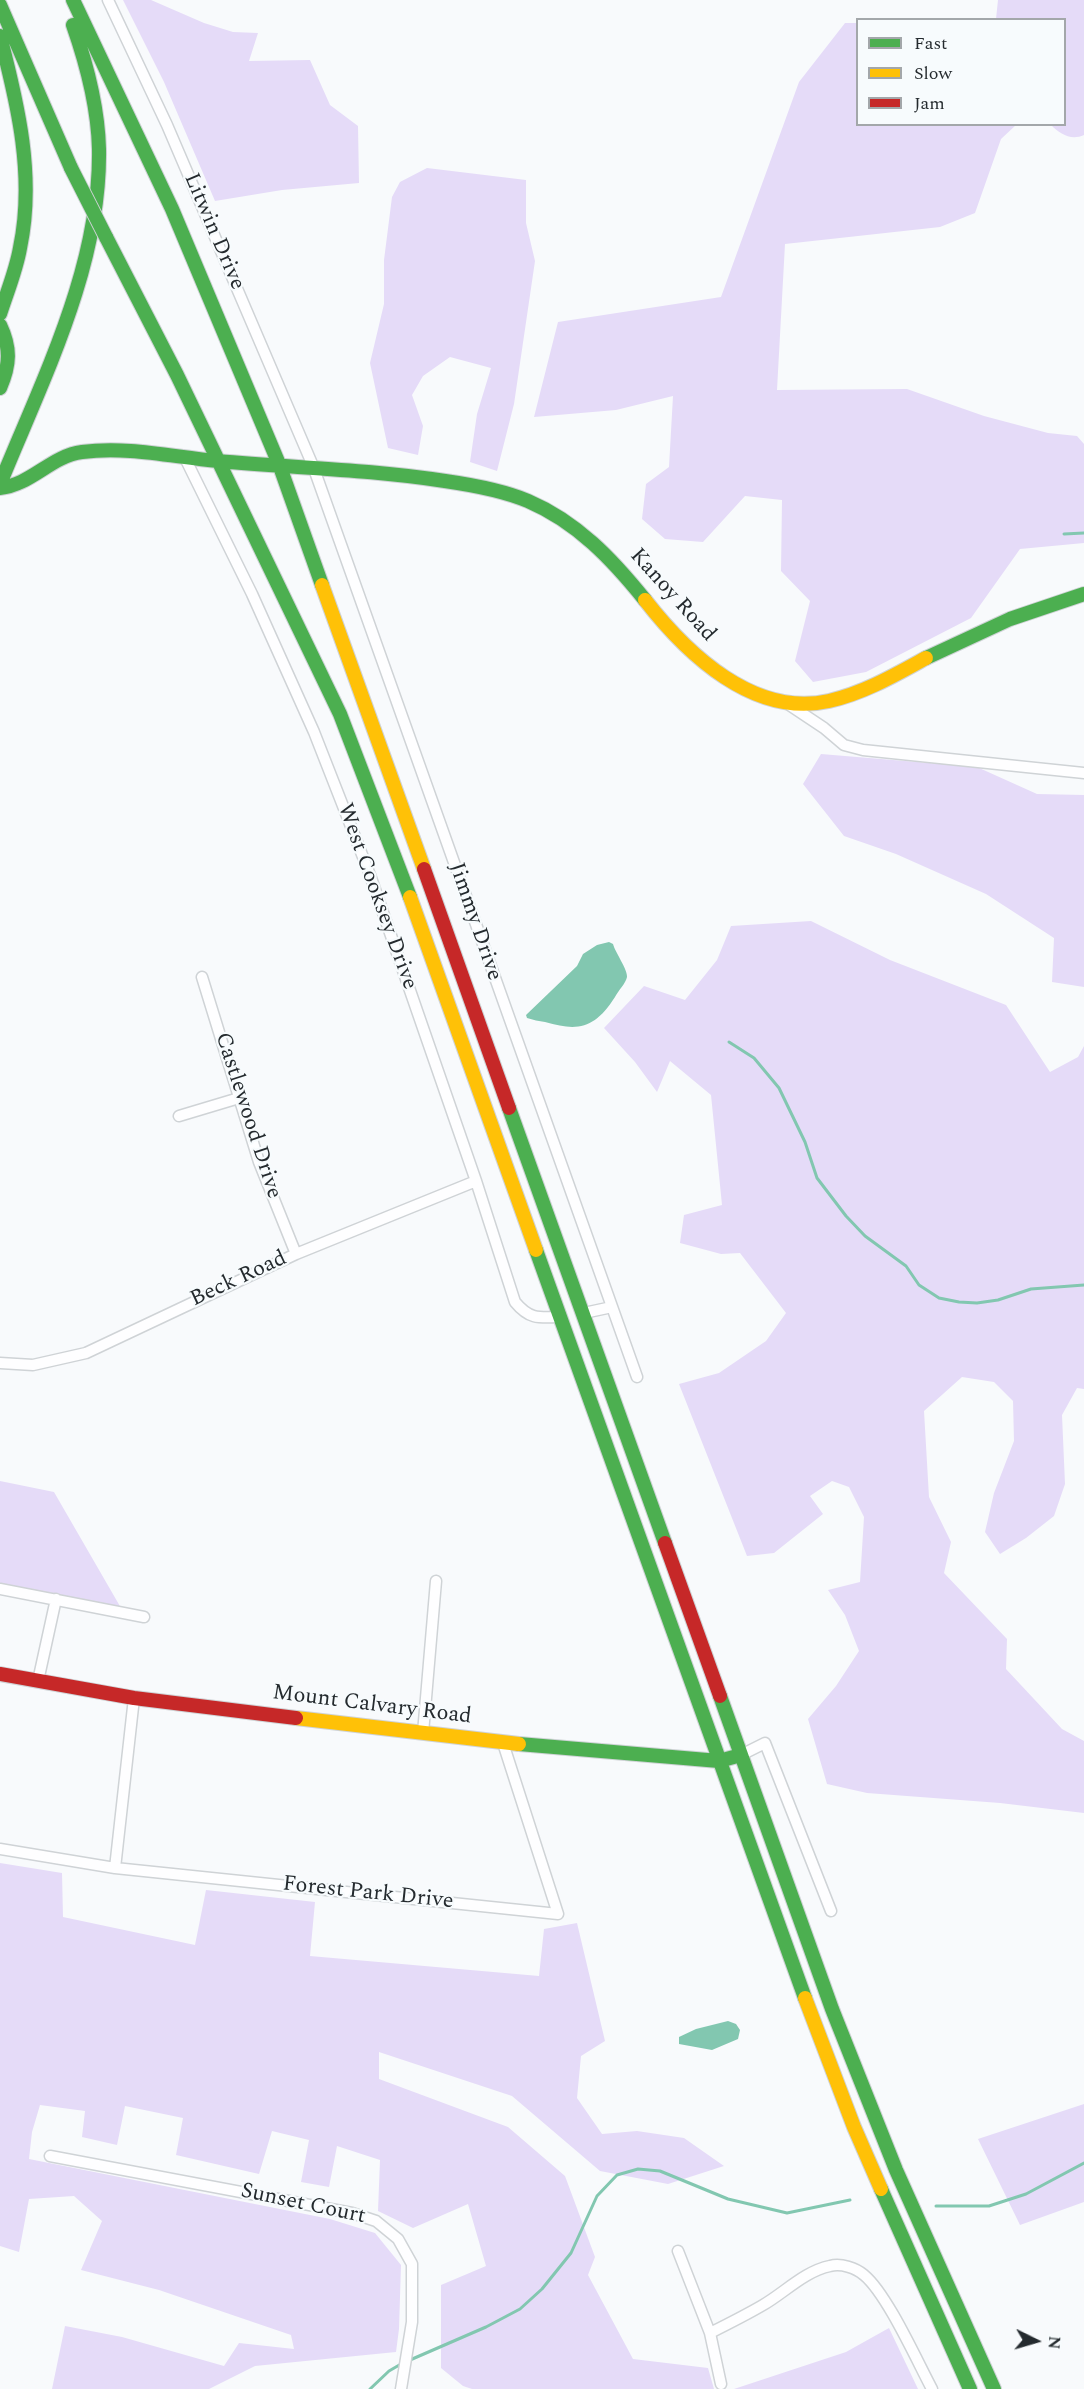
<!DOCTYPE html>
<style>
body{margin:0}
#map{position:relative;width:1084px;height:2389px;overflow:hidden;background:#f8fafc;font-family:Spectral,serif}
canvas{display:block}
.legend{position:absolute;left:856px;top:18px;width:210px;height:108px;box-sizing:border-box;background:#f7fbfd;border:2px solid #a3a7aa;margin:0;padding:8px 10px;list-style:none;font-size:18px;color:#242a2e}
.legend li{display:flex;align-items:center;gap:12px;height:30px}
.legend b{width:30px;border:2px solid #a3a7aa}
.north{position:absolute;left:1006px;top:2311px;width:60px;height:60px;-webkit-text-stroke:4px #f7fbfd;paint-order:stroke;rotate:95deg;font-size:16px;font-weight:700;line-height:24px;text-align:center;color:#242a2e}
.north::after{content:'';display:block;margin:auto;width:21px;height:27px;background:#242a2e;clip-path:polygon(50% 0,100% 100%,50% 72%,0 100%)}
</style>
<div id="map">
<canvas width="1084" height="2389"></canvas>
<ul class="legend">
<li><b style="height:8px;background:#4caf50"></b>Fast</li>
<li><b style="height:8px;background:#ffc107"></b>Slow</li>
<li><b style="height:8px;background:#c62828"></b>Jam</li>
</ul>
<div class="north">N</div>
</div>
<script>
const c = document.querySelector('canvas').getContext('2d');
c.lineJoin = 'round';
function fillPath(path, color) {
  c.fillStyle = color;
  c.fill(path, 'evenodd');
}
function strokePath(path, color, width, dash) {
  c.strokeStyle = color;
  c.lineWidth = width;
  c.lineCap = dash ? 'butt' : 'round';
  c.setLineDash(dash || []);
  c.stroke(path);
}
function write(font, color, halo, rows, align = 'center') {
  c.font = font + ' Spectral,serif';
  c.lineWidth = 4.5;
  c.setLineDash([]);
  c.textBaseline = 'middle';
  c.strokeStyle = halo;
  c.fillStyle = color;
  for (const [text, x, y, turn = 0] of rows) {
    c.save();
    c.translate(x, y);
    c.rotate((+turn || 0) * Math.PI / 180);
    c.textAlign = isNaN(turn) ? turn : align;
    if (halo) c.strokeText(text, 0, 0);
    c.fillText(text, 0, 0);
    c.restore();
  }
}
fillPath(new Path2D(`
 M 123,0 L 151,0 L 204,23 L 233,32 L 258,33 L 249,61 L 310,60 L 330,105 L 358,126 L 359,183 L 282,190 L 215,201 L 164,82 Z
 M 998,0 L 1084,0 L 1084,135 C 1071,141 1060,134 1051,125 L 1064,124 L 1064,20 L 996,19 Z
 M 845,23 L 857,23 L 858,124 L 1016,125 L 1001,139 L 975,213 L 940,227 L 785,244 L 777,390 L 907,389 L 984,416 L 1048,433 L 1077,436 L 1084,444 L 1084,543 L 1020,549 L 971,618 L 866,672 L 813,682 L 795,661 L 810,601 L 781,571 L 782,500 L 745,496 L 703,542 L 665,539 L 642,519 L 646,484 L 669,467 L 673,396 L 616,410 L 534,417 L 558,322 L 721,297 L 799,82 Z
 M 427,168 L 526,180 L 526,223 L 535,261 L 514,404 L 497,471 L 470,462 L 477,414 L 491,368 L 450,357 L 423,376 L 412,395 L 423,426 L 418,455 L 388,448 L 370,363 L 384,304 L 384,260 L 392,197 L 400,182 Z
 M 821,754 L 977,767 L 1037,794 L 1084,795 L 1084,987 L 1052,982 L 1054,938 L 986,894 L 896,854 L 844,836 L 803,784 Z
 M 811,921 L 890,960 L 1006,1005 L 1050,1072 L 1078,1057 L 1084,1046 L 1084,1389 L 1077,1388 L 1062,1415 L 1065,1484 L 1054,1516 L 1026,1538 L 1000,1554 L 985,1532 L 994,1493 L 1014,1441 L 1013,1401 L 994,1382 L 962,1377 L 924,1411 L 929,1497 L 951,1542 L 944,1573 L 1007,1639 L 1006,1669 L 1062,1729 L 1084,1741 L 1084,1813 L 1000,1803 L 867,1793 L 827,1784 L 808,1719 L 836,1686 L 859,1651 L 845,1615 L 828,1590 L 860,1582 L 864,1517 L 849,1487 L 832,1481 L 810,1496 L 823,1514 L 774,1553 L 747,1556 L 679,1384 L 719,1373 L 766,1341 L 786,1313 L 740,1253 L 721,1254 L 680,1243 L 684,1215 L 722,1205 L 711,1095 L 670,1061 L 657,1092 L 635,1062 L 604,1028 L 644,986 L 685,1000 L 717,960 L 731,926 Z
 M 0,1481 L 54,1492 L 121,1608 L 0,1583 Z
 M 0,1863 L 62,1873 L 63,1917 L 195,1945 L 206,1890 L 315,1902 L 310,1956 L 539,1976 L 544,1929 L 577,1923 L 605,2041 L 581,2056 L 577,2098 L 602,2134 L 637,2131 L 684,2138 L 724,2166 L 668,2184 L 600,2171 L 512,2096 L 379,2052 L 379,2079 L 508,2127 L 565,2176 L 595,2257 L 588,2275 L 633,2359 L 708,2368 L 714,2389 L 472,2389 L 463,2386 L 441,2368 L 441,2285 L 486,2266 L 468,2204 L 413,2228 L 378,2211 L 380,2160 L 337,2146 L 329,2187 L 301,2182 L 309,2140 L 272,2131 L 259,2174 L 176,2155 L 183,2118 L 125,2106 L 117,2145 L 82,2137 L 85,2111 L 40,2105 L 32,2132 L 29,2159 L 330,2219 L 375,2233 L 401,2265 L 399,2329 L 396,2352 L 255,2366 L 209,2389 L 52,2389 L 65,2326 L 122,2337 L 224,2366 L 239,2343 L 294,2349 L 291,2335 L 159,2290 L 81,2270 L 102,2221 L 74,2196 L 29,2199 L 19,2252 L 0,2246 Z
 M 1084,2104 L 1084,2202 L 1020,2225 L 978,2139 Z
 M 889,2328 L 918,2389 L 734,2389 L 846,2352 Z`), '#e5dbf8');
fillPath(new Path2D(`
 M 609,942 L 613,944 C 615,952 628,970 627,977 C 626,983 618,991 615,997 C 595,1028 579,1032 545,1022 C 539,1021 533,1020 527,1018 L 526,1015 L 577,966 L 583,954 L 597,945 Z
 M 728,2021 L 736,2024 L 740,2030 L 738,2039 L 712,2050 L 679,2044 L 679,2037 L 696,2029 Z`), '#82c7b0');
strokePath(new Path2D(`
 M 1064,534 L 1084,533
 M 729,1042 L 754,1058 L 779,1088 L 805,1142 L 817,1178 L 846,1216 L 865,1236 L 906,1266 L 919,1285 L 939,1298 L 959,1302 L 977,1303 L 998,1300 L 1031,1289 L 1084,1285
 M 936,2206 L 989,2206 L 1026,2194 L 1084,2163
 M 410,2360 L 486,2327 L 520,2309 L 542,2289 L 571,2253 L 597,2196 L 617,2175 L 638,2169 L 660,2171 L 728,2199 L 787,2213 L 850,2200
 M 370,2389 L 389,2371 L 401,2364`), '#82c7b0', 3);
const street = new Path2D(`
 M 108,0 L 167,125 L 313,466 L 637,1377
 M 185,458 L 252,594 L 314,732 L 370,875 L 476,1181 L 515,1302 C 529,1319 538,1318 559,1317
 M 788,704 L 824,728 L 844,745 L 863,750 L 1084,773
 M 202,977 L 259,1162 L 296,1254
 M 179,1116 L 239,1098
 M 584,1313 L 612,1307
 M 0,1363 L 33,1365 L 86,1353 L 296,1254 L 476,1181
 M 0,1589 L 144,1617
 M 38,1681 L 56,1599
 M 423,1733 L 436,1581
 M 741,1755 L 765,1743 L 831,1911
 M 0,1849 L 115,1868 L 558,1914 L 503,1743
 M 115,1868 L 134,1698
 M 50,2156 L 352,2213 L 376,2221 L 398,2239 L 412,2264 L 412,2322 L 401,2389
 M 678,2251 L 710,2333 L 721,2384
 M 710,2333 C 728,2324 746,2315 763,2305 C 784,2293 805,2271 830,2266 C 841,2263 856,2268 864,2275 C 887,2294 917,2361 932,2389`);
const fast = new Path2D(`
 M 73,0 L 172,209 L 279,464 L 322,585
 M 0,5 L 71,168
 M 0,36 C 18,105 35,177 20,248 C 16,271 7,292 0,314
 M 106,237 L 177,375 L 340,714 L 410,897
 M 0,325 C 11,348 10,365 0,388
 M 0,484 C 43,378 101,266 99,149 C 98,107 87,65 73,25
 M 0,488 C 31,485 51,456 82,452 C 128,446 173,457 218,461 C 294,468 369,469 445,481 C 473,485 502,490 528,501 C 577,522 612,559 645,600
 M 926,658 L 1010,619 L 1084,594
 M 509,1108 L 665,1543
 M 536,1250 L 805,1998
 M 720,1696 L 832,2009 L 896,2170 L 994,2389
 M 519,1744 L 719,1761 L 741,1755
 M 881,2189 L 970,2389`);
const slow = new Path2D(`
 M 322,585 L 424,869
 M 645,600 C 687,654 754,718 829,701 C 864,693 895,675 926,658
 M 410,897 L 536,1250
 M 296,1718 L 519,1744
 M 805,1998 L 854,2127 L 881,2189`);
const jam = new Path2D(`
 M 424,869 L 509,1108
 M 665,1543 L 720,1696
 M 0,1674 L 134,1698 L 296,1718`);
strokePath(street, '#cfd3d6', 13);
strokePath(fast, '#cfd3d6', 16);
strokePath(slow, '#cfd3d6', 16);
strokePath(jam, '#cfd3d6', 16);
strokePath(street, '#fefeff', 10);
strokePath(fast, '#4caf50', 14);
strokePath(slow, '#ffc107', 14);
strokePath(jam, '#c62828', 14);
const fastBridge = new Path2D(`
 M 71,168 L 106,237`);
strokePath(fastBridge, '#cfd3d6', 16, []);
strokePath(fastBridge, '#4caf50', 14);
write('22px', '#242a2e', '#f7fbfd', [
 ["Litwin Drive",213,232,67],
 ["Kanoy Road",672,596,48],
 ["West Cooksey Drive",376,897,70],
 ["Jimmy Drive",474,922,71],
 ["Castlewood Drive",247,1116,72],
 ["Beck Road",239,1280,-25],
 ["Mount Calvary Road",372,1706,7],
 ["Forest Park Drive",368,1894,6],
 ["Sunset Court",303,2205,12]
]);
</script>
